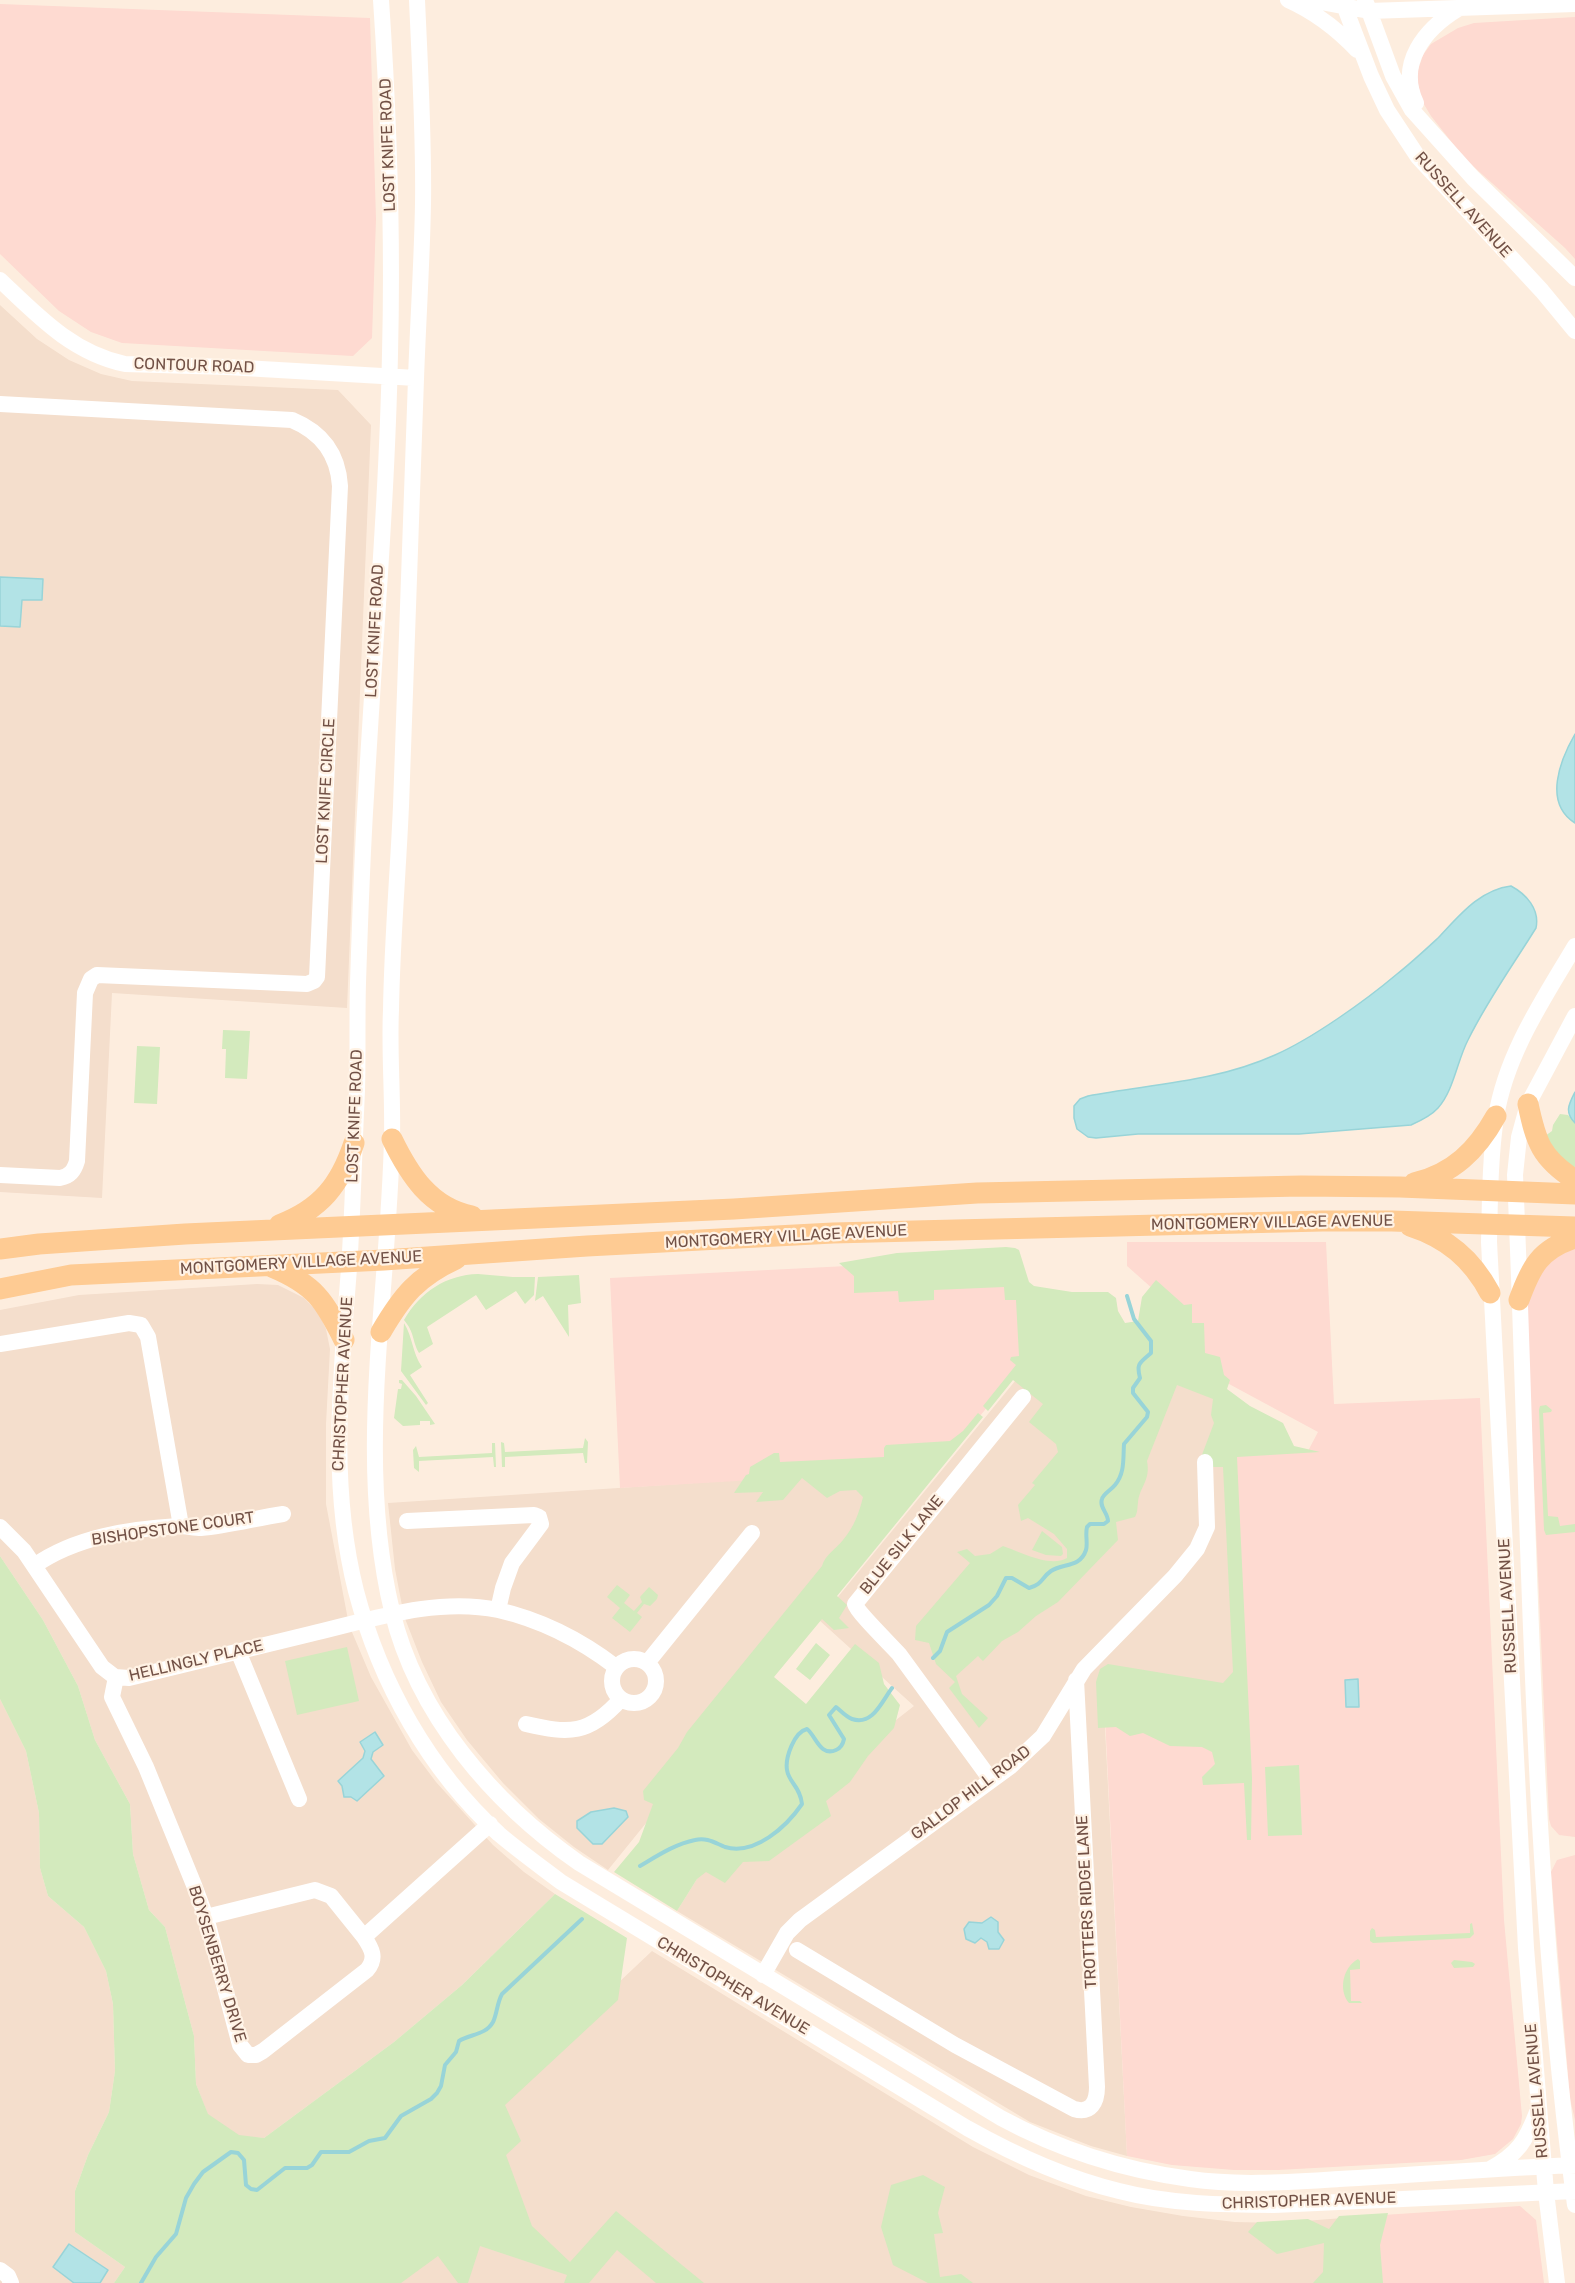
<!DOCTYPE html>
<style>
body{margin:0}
canvas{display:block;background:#fdedde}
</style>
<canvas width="1575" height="2283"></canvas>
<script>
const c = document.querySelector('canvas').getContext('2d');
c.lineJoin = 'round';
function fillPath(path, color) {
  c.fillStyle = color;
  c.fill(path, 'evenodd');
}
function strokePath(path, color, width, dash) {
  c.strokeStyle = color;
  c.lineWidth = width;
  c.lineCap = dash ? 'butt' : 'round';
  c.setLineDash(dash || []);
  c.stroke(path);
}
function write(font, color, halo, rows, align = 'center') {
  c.font = font + ' Rubik,sans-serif';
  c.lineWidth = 4.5;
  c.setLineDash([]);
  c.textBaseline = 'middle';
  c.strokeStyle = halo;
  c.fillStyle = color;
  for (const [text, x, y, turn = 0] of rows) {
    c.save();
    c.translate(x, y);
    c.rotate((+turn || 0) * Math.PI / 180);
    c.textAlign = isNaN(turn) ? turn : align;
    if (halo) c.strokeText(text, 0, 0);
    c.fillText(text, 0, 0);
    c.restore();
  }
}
fillPath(new Path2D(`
 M 0,305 L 37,339 L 69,360 L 101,374 L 132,381 L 338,390 L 371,425 L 347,1008 L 112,993 L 102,1198 L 0,1192 Z
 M 257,1284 L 278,1285 L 304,1298 L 318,1312 L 326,1329 L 330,1349 L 326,1424 L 326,1504 L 349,1625 L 371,1677 L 412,1750 L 436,1782 L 493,1845 L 524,1872 L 555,1894 L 462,1985 L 394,2042 L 264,2138 L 239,2136 L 208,2115 L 196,2084 L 194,2036 L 165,1927 L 149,1910 L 133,1854 L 130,1804 L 95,1740 L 78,1686 L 43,1620 L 0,1556 L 0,1310 L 79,1295 Z
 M 1160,1359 L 1227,1395 L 1242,1696 L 1102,1670 L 1127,2156 L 1091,2146 L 1030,2122 L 677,1911 L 702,1871 L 914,1706 L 819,1620 L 1020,1375 Z
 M 864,1472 L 903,1506 L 608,1870 L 574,1847 L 539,1819 L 503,1783 L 467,1740 L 441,1702 L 422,1662 L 404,1616 L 395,1569 L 388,1503 Z
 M 0,1699 L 26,1751 L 39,1813 L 40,1868 L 48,1896 L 84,1927 L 106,1971 L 113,2004 L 115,2071 L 109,2112 L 88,2155 L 75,2191 L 75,2232 L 125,2267 L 114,2283 L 0,2283 Z
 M 652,1951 L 973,2147 L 1029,2175 L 1086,2196 L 1131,2207 L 1183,2216 L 1235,2222 L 1279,2223 L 1368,2216 L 1369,2283 L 300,2283 Z`), '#f4decc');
fillPath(new Path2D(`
 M 0,4 L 370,18 L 376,219 L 372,338 L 353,356 L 122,343 L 91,332 L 59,311 L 0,254 Z
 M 1575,17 L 1575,259 L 1565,248 L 1465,159 L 1431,116 L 1422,101 L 1418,84 L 1418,70 L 1423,55 L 1431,44 L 1458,28 L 1474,23 Z
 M 1127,1242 L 1326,1242 L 1334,1404 L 1480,1398 L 1504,1920 L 1522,2116 L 1521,2124 L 1513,2139 L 1495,2154 L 1461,2160 L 1278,2170 L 1234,2170 L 1172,2165 L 1127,2156 L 1105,1718 L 1246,1745 L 1230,1455 L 1308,1451 L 1318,1432 L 1192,1364 L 1189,1321 L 1127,1266 Z
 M 1575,1245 L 1575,1837 L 1559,1835 L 1551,1826 L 1549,1819 L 1526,1305 L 1536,1270 Z
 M 1017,1252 L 1023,1363 L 937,1469 L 620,1488 L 610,1278 L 847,1266 Z
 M 1575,1855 L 1575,2120 L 1570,2099 L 1551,1872 L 1557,1860 Z
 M 1520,2206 L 1536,2220 L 1544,2283 L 1369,2283 L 1368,2216 Z`), '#fedad1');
fillPath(new Path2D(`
 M 223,1030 L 250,1031 L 247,1079 L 225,1078 L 226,1049 L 222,1049 Z
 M 137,1046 L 160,1047 L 157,1104 L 134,1103 Z
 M 1560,1114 L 1568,1115 L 1575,1123 L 1575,1167 C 1560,1167 1552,1147 1545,1136 L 1552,1131 L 1553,1125 Z
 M 1006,1247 L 1015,1248 L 1019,1250 L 1029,1282 L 1034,1286 L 1072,1292 L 1108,1292 L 1116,1298 L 1118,1311 L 1125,1323 L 1138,1321 L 1142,1297 L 1156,1280 L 1184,1305 L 1192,1304 L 1192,1323 L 1204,1323 L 1205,1353 L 1220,1357 L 1224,1375 L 1230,1380 L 1227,1389 L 1250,1406 L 1283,1423 L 1294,1446 L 1320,1452 L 1237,1457 L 1252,1778 L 1251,1840 L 1247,1840 L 1244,1783 L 1203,1785 L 1202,1777 L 1215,1764 L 1212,1752 L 1202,1747 L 1170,1746 L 1143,1733 L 1130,1736 L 1116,1727 L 1098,1728 L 1096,1682 L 1100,1669 L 1108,1664 L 1223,1683 L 1233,1672 L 1223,1467 L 1212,1467 L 1200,1460 L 1214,1423 L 1211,1415 L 1213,1399 L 1177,1385 L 1147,1461 C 1151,1481 1139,1487 1138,1503 C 1137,1509 1138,1511 1135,1517 L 1116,1522 L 1118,1540 L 1058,1602 L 1036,1616 L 1018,1632 L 1002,1641 L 983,1661 L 978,1656 L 956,1676 L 962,1694 L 988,1718 L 979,1728 L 949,1688 L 955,1682 L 936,1664 L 929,1643 L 915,1640 L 916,1626 L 970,1563 L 957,1552 L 967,1549 L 975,1556 L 990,1554 L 1003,1546 C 1020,1552 1050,1568 1067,1558 L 1067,1549 L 1054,1534 L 1028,1518 L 1021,1521 L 1018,1505 L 1035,1485 L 1032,1483 L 1058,1452 L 1056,1444 L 1029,1422 L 1043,1404 L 1013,1380 L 988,1411 L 983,1406 L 1016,1365 L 1010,1360 L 1011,1357 L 1019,1356 L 1016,1300 L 1005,1300 L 1004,1287 L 934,1290 L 934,1300 L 899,1302 L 898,1291 L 854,1293 L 854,1276 L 839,1263 L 897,1253 Z
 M 478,1274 L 513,1277 L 535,1277 L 534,1295 L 525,1304 L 516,1291 L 486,1310 L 476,1295 L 427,1327 L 433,1344 L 419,1353 C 412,1341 415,1333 404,1320 C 420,1292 446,1275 478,1274 Z
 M 579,1275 L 581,1303 L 568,1305 L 569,1337 L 543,1296 L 535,1301 L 538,1277 Z
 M 404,1323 C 413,1338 412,1352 422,1367 L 410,1375 L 428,1403 L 426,1405 L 401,1371 Z
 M 399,1380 L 402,1380 L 416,1396 L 435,1424 L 430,1425 L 430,1421 L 420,1421 L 420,1425 L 403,1426 L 394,1418 L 398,1389 L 401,1389 L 402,1384 L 399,1383 Z
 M 1546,1405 L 1552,1410 L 1551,1412 L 1543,1413 L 1548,1516 L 1558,1517 L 1560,1526 L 1575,1524 L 1575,1532 L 1546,1535 L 1544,1530 L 1539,1410 L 1540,1406 Z
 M 978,1413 L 983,1417 L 837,1596 L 847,1605 L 839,1618 L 849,1628 L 834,1630 L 822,1619 L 774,1677 L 806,1704 L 855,1644 L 879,1663 L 884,1684 L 900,1705 L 894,1728 L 868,1756 L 850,1782 L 826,1801 L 831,1816 L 769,1861 L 743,1862 L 725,1883 L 706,1872 L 697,1879 L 677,1911 L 614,1872 L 639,1842 L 653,1804 L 644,1800 L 643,1791 L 678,1748 L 687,1732 L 822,1566 C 825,1555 836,1549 843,1540 C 854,1527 859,1513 863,1497 L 856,1490 L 840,1491 L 827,1498 L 802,1478 L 783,1500 L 756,1502 L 763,1492 L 734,1493 L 746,1475 L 749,1474 L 750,1467 L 774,1453 L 779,1453 L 780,1462 L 884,1457 L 884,1448 L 886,1445 L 950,1441 L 963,1431 Z
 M 585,1438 L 588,1442 L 587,1463 L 585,1463 L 583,1453 L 505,1457 L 505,1467 L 502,1467 L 501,1442 L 504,1443 L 505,1452 L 583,1448 Z
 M 495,1443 L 496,1467 L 494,1467 L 493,1457 L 419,1461 L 419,1472 L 414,1468 L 413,1450 L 416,1446 L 419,1457 L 492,1453 L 492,1443 Z
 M 1042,1531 L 1062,1547 L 1063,1554 L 1061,1556 L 1046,1555 L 1032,1550 Z
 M 0,1556 L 43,1620 L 78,1686 L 95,1740 L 130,1804 L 133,1854 L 149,1910 L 165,1927 L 194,2036 L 196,2084 L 208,2114 L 239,2135 L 264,2138 L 394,2042 L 462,1985 L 555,1894 L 627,1938 L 618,2000 L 505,2105 L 521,2141 L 506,2155 L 532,2226 L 570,2262 L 616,2211 L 704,2283 L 656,2283 L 617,2250 L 589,2283 L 564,2283 L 567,2275 L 480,2246 L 468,2283 L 458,2283 L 438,2256 L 401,2283 L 114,2283 L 125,2267 L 75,2232 L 75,2191 L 88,2155 L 109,2112 L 115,2071 L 113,2004 L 106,1971 L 84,1927 L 48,1896 L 40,1868 L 39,1813 L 26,1751 L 0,1699 Z
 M 617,1585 L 630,1595 L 624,1603 L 634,1611 L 642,1602 L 640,1597 L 649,1587 L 658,1595 L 657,1599 L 650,1606 L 644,1604 L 637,1613 L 642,1617 L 630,1632 L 612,1618 L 620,1608 L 607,1597 Z
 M 816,1643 L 830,1655 L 810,1680 L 796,1669 Z
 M 347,1647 L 359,1701 L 297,1715 L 285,1661 Z
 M 1299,1765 L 1302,1835 L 1268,1836 L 1265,1767 Z
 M 1472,1923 L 1474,1934 L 1470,1938 L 1373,1943 L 1370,1941 L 1370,1931 L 1372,1928 L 1375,1930 L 1376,1937 L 1470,1933 L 1470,1924 Z
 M 1358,1959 L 1360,1961 L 1360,1969 L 1350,1970 L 1351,2001 L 1360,2001 L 1362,2003 L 1349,2003 C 1338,1990 1343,1967 1358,1959 Z
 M 1454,1960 L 1472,1962 L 1475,1964 L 1473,1967 L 1454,1968 L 1451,1963 Z
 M 923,2175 L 945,2187 L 938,2213 L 943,2233 L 934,2234 L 940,2277 L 961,2274 L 973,2283 L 928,2283 L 893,2265 L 881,2227 L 891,2185 Z
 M 1388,2213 L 1380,2245 L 1383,2283 L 1313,2283 L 1323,2272 L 1324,2243 L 1277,2254 L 1248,2232 L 1257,2222 L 1308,2219 L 1329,2229 L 1339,2216 Z`), '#d3eabd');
const water = new Path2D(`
 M 0,577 L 43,579 L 42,600 L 22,600 L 20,627 L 0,626 Z
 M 1575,734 L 1575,823 C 1543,803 1560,760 1575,734 Z
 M 1511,886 C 1526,894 1540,909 1536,928 C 1513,965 1487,1001 1468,1040 C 1457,1061 1454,1090 1438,1108 C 1431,1116 1420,1121 1411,1125 L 1299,1134 L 1138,1134 L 1096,1138 L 1088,1137 L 1077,1129 L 1074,1118 L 1074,1106 L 1080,1099 L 1088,1096 C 1152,1084 1215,1082 1275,1055 C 1313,1038 1365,1001 1397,974 C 1411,963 1425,950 1438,938 C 1459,916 1479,890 1511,886 Z
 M 1575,1092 L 1575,1123 C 1564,1112 1569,1104 1575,1092 Z
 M 1358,1679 L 1359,1707 L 1346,1707 L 1345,1680 Z
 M 375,1732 L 383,1745 L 373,1752 L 371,1759 L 384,1776 L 357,1801 L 351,1797 L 344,1797 L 342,1786 L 338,1781 L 363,1758 L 365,1751 L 360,1742 Z
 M 614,1808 L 626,1811 L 628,1817 L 602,1844 L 593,1844 L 577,1828 L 577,1821 L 591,1812 Z
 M 991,1917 L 998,1922 L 998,1932 L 1004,1940 L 999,1949 L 989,1949 L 987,1942 L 981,1938 L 975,1943 L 966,1939 L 964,1929 L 969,1922 L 982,1923 Z
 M 69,2244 L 108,2270 L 100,2283 L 74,2283 L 53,2267 Z`);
fillPath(water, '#b2e3e6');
strokePath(water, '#98d4d8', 1.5);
strokePath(new Path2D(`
 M 933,1658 L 940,1651 L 947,1632 L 989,1605 L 997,1596 L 1006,1578 L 1012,1578 L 1029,1588 C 1043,1584 1041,1578 1051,1571 C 1063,1563 1080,1568 1086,1550 C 1088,1543 1085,1535 1087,1527 L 1090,1524 L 1104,1524 L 1108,1521 C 1108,1513 1099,1507 1102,1499 C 1103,1494 1111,1490 1115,1485 C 1125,1473 1123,1459 1124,1444 L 1147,1417 L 1148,1412 L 1133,1393 L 1133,1388 L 1140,1378 C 1136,1363 1140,1363 1151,1353 L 1151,1341 L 1134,1319 L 1127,1296
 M 640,1866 C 657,1856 675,1844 695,1840 C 707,1837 715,1843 725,1847 C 755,1856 787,1826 802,1804 C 800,1786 789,1783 787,1770 C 785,1758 794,1732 807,1729 C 816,1736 820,1757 836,1750 C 841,1748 843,1744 844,1739 L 829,1715 L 836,1707 C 841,1711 846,1717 852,1719 C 873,1726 882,1701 892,1688
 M 141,2283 L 156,2257 L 176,2234 L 186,2198 L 194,2184 L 203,2172 L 231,2152 L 238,2153 L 244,2160 L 246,2185 L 251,2189 L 257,2190 L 285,2168 L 307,2168 L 312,2165 L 321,2152 L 349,2152 L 369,2141 L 385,2138 L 401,2116 L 431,2099 L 437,2093 L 441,2086 L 445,2065 L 456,2052 L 459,2041 C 470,2034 486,2035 493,2022 C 497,2014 497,2003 502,1994 L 582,1919`), '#98d4d8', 4);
strokePath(new Path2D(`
 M 381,0 C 389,118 393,236 390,354 C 387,502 374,649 366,796 C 362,858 360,921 358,983 C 357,1019 358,1055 357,1091 C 354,1150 353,1210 349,1268 C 341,1376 329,1485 356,1591 C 380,1683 429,1770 499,1834 C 519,1851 540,1866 561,1882 L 967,2128 C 1015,2155 1065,2178 1119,2191 C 1169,2204 1223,2205 1274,2205 L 1575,2191
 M 417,0 C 420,68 424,136 423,204 C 422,262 418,321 416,379 C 411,521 406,664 401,806 C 398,874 392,942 391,1010 C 389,1052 393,1094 392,1137 C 389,1293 355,1457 392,1611 C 417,1715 493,1803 579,1863 L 1001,2118 C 1060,2150 1123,2170 1190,2179 C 1239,2186 1290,2182 1339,2179 C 1418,2175 1496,2168 1575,2165
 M 1288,0 C 1315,12 1337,29 1357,50
 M 1310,0 L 1369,11 L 1575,4
 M 1342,0 L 1371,76 L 1387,110 L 1418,157 L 1542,291 L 1575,331
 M 1365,0 L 1393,76 L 1412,110 L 1473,178 L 1575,278
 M 1416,103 C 1397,63 1425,29 1458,9
 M 0,280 C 37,315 72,353 125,364 L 227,367 L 416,378
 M 0,404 L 292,420 C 321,432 338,453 340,486 L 317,977 L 314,981 L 307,984 L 97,975 L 91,979 L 85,993 L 77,1161 C 74,1171 70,1176 60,1178 L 0,1175
 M 1575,1016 L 1528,1104 L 1519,1137 L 1515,1175 C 1530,1519 1529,1864 1575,2205
 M 0,1344 L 129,1323 L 141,1325 L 148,1337 L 181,1526
 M 407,1521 L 534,1515 L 539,1517 L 541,1524 L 512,1563 L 503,1588 L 498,1610
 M 0,1527 L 24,1551 L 102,1667 L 115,1677 L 129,1678 C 189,1663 250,1649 310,1634 C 370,1620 436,1597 498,1610 C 542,1620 582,1641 616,1667
 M 34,1566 C 75,1537 129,1529 178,1526 C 186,1526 194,1528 201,1528 C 228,1526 256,1518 283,1514
 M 238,1651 L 299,1799
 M612 1681a22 22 0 1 1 44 0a22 22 0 1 1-44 0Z
 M 647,1663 L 752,1533
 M 116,1677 L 112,1697 L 146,1767 L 194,1885 L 206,1917 L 240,2045 L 248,2055 L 256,2055 L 263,2051 L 367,1970 C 377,1958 372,1949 364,1937 L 490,1824
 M 526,1724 C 569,1734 589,1735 621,1699
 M 991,1780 L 899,1654 C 890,1644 857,1612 855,1604 L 1023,1397
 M 206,1917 L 315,1890 L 331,1896 L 364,1937
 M 797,1950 L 955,2045 L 1074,2109 C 1091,2114 1097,2102 1097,2087 L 1076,1680
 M 763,1975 L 787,1933 L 800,1920 L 1011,1766 L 1043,1736 L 1084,1669 L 1175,1576 L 1197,1549 L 1207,1527 L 1205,1462
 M 1490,2169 C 1518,2154 1526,2141 1537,2112
 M 0,2270 L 8,2276 L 11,2283
 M 1557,2283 L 1546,2192 L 1526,1948 L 1489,1242 C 1490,1200 1490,1158 1496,1117 C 1506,1054 1543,1000 1575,946`), '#fff', 16);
strokePath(new Path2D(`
 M 1528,1104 C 1536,1142 1541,1158 1575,1180
 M 392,1139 C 409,1174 430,1208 472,1216
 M 1414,1183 C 1453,1174 1477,1150 1496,1116
 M 279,1225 C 321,1209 340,1185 354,1143
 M 1410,1226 C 1447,1238 1472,1259 1490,1293
 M 0,1249 L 39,1244 L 185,1234 L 734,1209 L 977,1193 L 1301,1186 L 1400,1187 L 1575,1194
 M 272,1267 C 315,1285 324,1300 344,1340
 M 0,1289 L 71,1275 L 384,1260 L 587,1246 L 833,1233 L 1322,1221 L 1392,1221 L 1575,1227
 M 1519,1300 C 1531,1267 1540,1249 1575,1238
 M 381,1332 C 402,1296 417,1277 456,1259`), '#fecb93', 21);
write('16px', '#725146', '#fff2e4', [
 ["LOST KNIFE ROAD",388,145,-92],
 ["RUSSELL AVENUE",1463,205,48],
 ["CONTOUR ROAD",194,366,2],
 ["LOST KNIFE ROAD",375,631,-87],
 ["LOST KNIFE CIRCLE",326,791,-87],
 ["LOST KNIFE ROAD",355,1116,-88],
 ["MONTGOMERY VILLAGE AVENUE",1272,1223,-1],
 ["MONTGOMERY VILLAGE AVENUE",786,1237,-3],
 ["MONTGOMERY VILLAGE AVENUE",301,1263,-3],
 ["CHRISTOPHER AVENUE",343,1384,-87],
 ["BISHOPSTONE COURT",173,1529,-8],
 ["BLUE SILK LANE",902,1545,-51],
 ["RUSSELL AVENUE",1508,1606,-93],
 ["HELLINGLY PLACE",196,1661,-13],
 ["GALLOP HILL ROAD",971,1793,-37],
 ["TROTTERS RIDGE LANE",1087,1902,-93],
 ["BOYSENBERRY DRIVE",217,1964,73],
 ["CHRISTOPHER AVENUE",733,1986,31],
 ["RUSSELL AVENUE",1537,2091,-95],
 ["CHRISTOPHER AVENUE",1309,2201,-2]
]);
</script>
